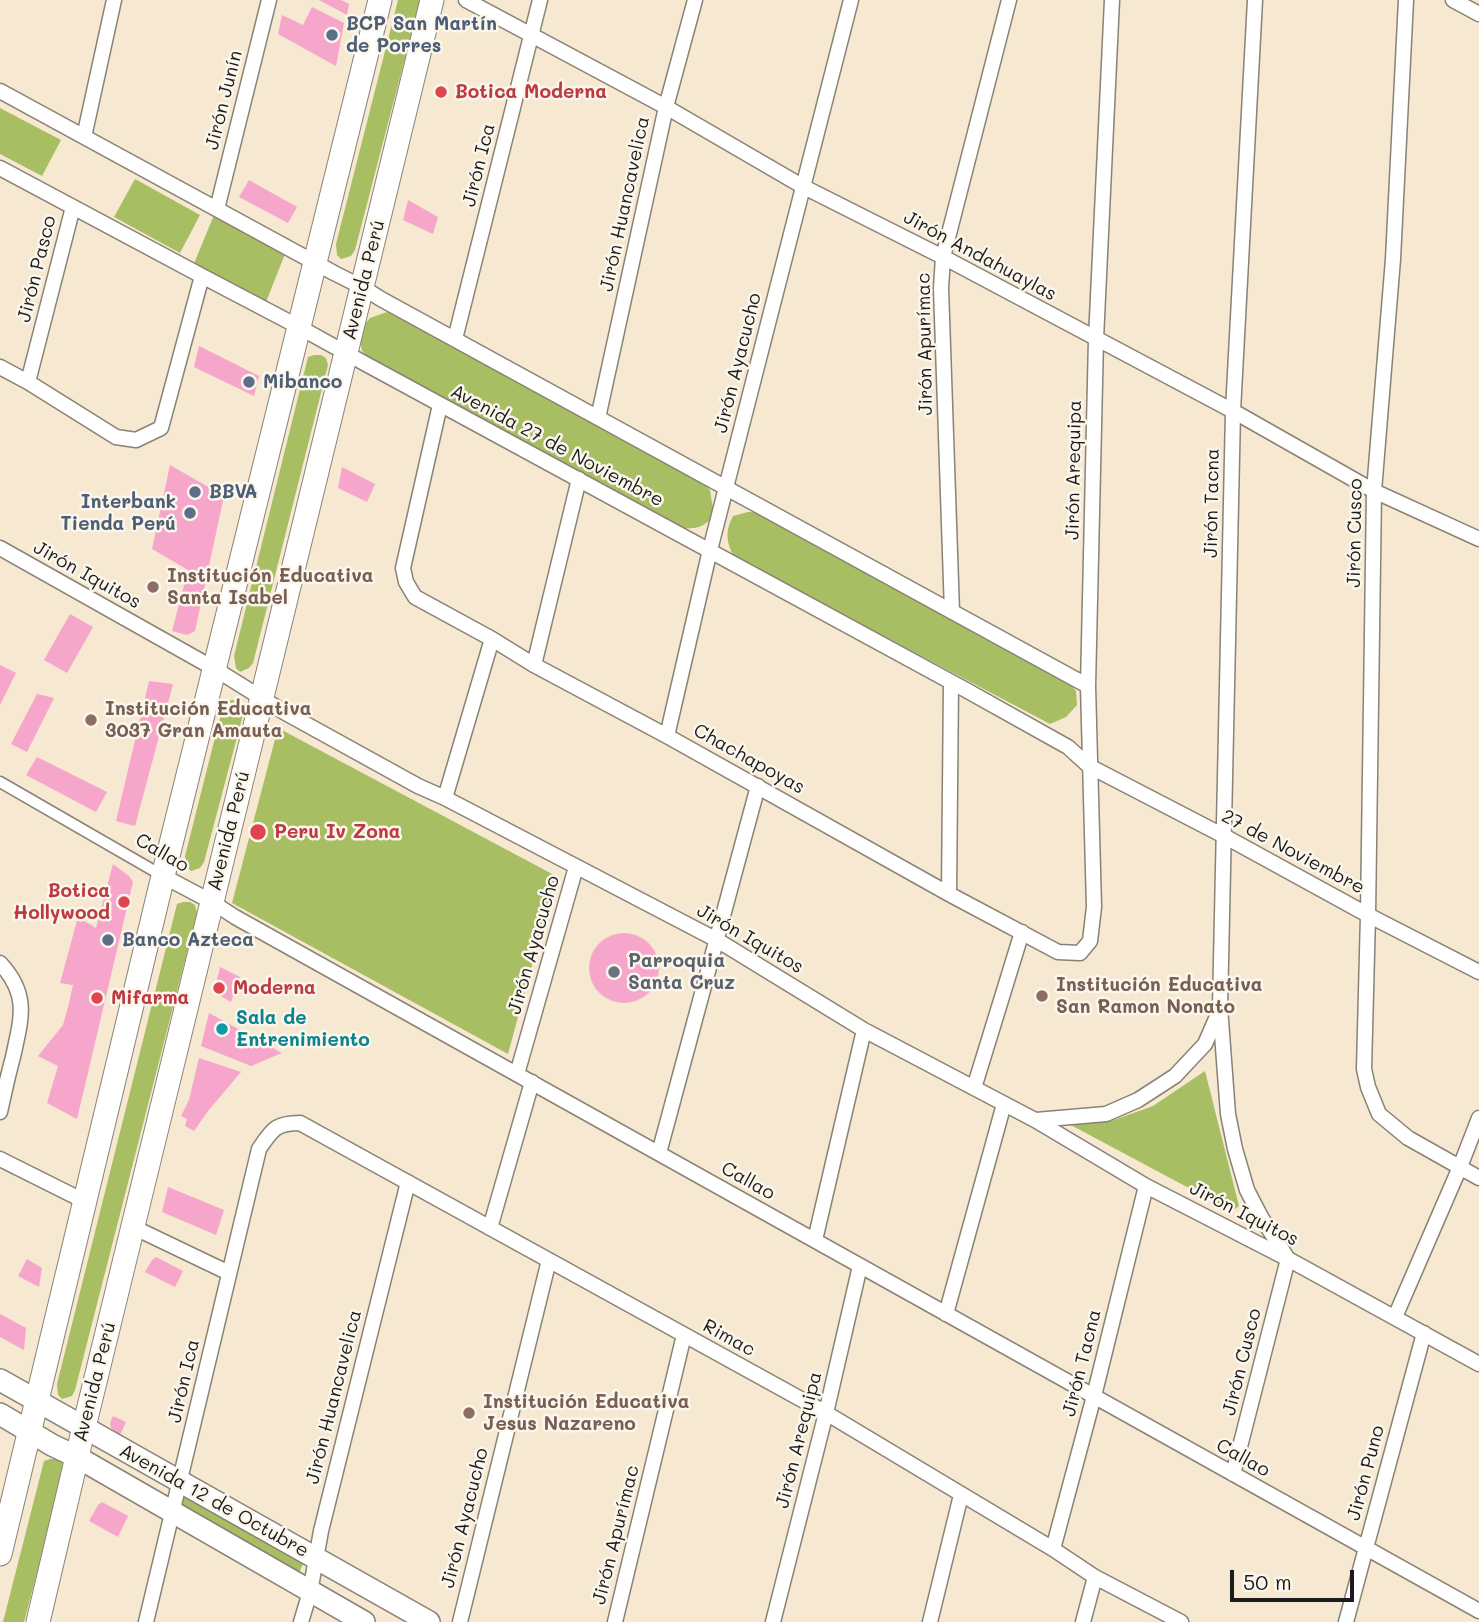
<!DOCTYPE html>
<meta charset="utf-8">
<style>
body{margin:0}
#map{position:relative;width:1479px;height:1622px;overflow:hidden;background:#f6e8d1;font-family:Mali,sans-serif}
canvas{display:block}
.scale{position:absolute;left:1230px;top:1570px;width:124px;height:32px;box-sizing:border-box;border:4px solid #1c1c1c;border-top:0;padding-left:9px;font-size:21px;line-height:24px;white-space:nowrap;color:#1c1c1c;-webkit-text-stroke:5px #fbf7ec;paint-order:stroke}
</style>
<div id="map">
<canvas width="1479" height="1622"></canvas>
<div class="scale">50 m</div>
</div>
<script>
const c = document.querySelector('canvas').getContext('2d');
c.lineJoin = 'round';
function fillPath(path, color) {
  c.fillStyle = color;
  c.fill(path, 'evenodd');
}
function strokePath(path, color, width, dash) {
  c.strokeStyle = color;
  c.lineWidth = width;
  c.lineCap = dash ? 'butt' : 'round';
  c.setLineDash(dash || []);
  c.stroke(path);
}
function write(font, color, halo, rows, align = 'center') {
  c.font = font + ' Mali,sans-serif';
  c.lineWidth = 5;
  c.setLineDash([]);
  c.textBaseline = 'middle';
  c.strokeStyle = halo;
  c.fillStyle = color;
  for (const [text, x, y, turn = 0] of rows) {
    c.save();
    c.translate(x, y);
    c.rotate((+turn || 0) * Math.PI / 180);
    c.textAlign = isNaN(turn) ? turn : align;
    if (halo) c.strokeText(text, 0, 0);
    c.fillText(text, 0, 0);
    c.restore();
  }
}
fillPath(new Path2D(`
 M 398,0 L 420,0 L 355,250 L 351,256 L 341,259 L 337,255 L 336,244 Z
 M 0,108 L 61,140 L 42,176 L 0,154 Z
 M 135,179 L 200,215 L 180,253 L 114,217 Z
 M 214,215 L 285,254 L 266,302 L 193,266 Z
 M 387,312 L 471,355 L 703,483 L 710,490 L 714,515 C 703,528 696,530 679,527 L 369,358 L 362,351 L 360,341 L 364,325 L 370,318 Z
 M 314,355 L 321,355 L 326,358 L 328,365 L 253,663 L 249,668 L 240,672 L 236,668 L 234,656 L 308,357 Z
 M 748,512 L 762,512 L 1066,680 L 1076,691 L 1077,705 L 1066,717 L 1050,724 L 734,557 C 726,542 725,531 733,516 Z
 M 230,700 L 236,700 L 242,703 L 244,711 L 204,862 L 200,868 L 191,871 L 187,867 L 185,856 L 224,702 Z
 M 278,728 L 556,876 L 508,1054 L 232,903 Z
 M 183,902 L 190,902 L 195,905 L 197,913 L 75,1390 L 72,1396 L 62,1399 L 58,1395 L 57,1384 L 177,904 Z
 M 1205,1071 L 1239,1206 L 1232,1211 L 1067,1123 L 1111,1121 L 1153,1106 Z
 M 50,1459 L 56,1459 L 62,1462 L 64,1470 L 24,1622 L 3,1622 L 44,1461 Z
 M 181,1493 L 304,1561 L 296,1581 L 176,1511 Z`), '#a8be62');
fillPath(new Path2D(`
 M 319,0 L 341,0 L 349,4 L 347,15 Z
 M 312,7 L 344,23 L 336,66 L 278,34 L 282,15 L 303,25 Z
 M 249,180 L 297,207 L 288,223 L 239,197 Z
 M 408,200 L 438,217 L 433,234 L 403,220 Z
 M 199,346 L 259,376 L 254,396 L 194,367 Z
 M 170,465 L 224,496 L 195,631 L 187,635 L 172,631 L 188,570 L 152,549 Z
 M 342,467 L 375,484 L 367,502 L 338,488 Z
 M 70,614 L 93,627 L 67,673 L 44,660 Z
 M 0,665 L 16,673 L 0,705 Z
 M 149,681 L 173,684 L 135,826 L 116,821 Z
 M 37,694 L 54,698 L 27,752 L 11,744 Z
 M 37,757 L 107,792 L 96,812 L 26,775 Z
 M 113,864 L 129,876 L 133,882 L 77,1119 L 47,1103 L 58,1066 L 38,1056 L 63,1025 L 69,1003 L 73,985 L 60,983 L 78,917 L 96,928 Z
 M589 968a35 35 0 1 1 70 0a35 35 0 1 1-70 0Z
 M 220,967 L 240,977 L 231,1002 L 214,992 Z
 M 209,1013 L 282,1053 L 251,1066 L 201,1046 Z
 M 199,1058 L 241,1072 L 208,1111 L 194,1131 L 185,1126 L 187,1119 L 181,1116 L 189,1100 Z
 M 168,1187 L 224,1210 L 216,1235 L 162,1212 Z
 M 156,1257 L 183,1271 L 175,1287 L 145,1272 L 152,1260 Z
 M 27,1259 L 42,1268 L 39,1287 L 18,1276 Z
 M 0,1314 L 26,1328 L 24,1350 L 0,1337 Z
 M 113,1416 L 126,1422 L 120,1435 L 111,1428 L 110,1423 Z
 M 102,1502 L 128,1516 L 118,1537 L 89,1521 L 98,1505 Z`), '#f6a5cb');
const pedestrian = new Path2D(`
 M 0,782 L 163,876`);
const minor = new Path2D(`
 M 466,0 L 666,107 L 802,186 L 943,257 L 1233,411 L 1374,491 L 1479,539
 M 1406,0 L 1393,259 L 1374,491 L 1368,915 L 1364,1069 L 1368,1087 L 1379,1114 L 1408,1138 L 1479,1178
 M 1453,0 L 1479,14
 M 0,91 L 334,273 L 362,287 L 381,299 L 1088,686
 M 84,137 L 114,0
 M 0,168 L 202,276 L 299,327 L 364,363 L 966,690 L 1068,747 L 1089,766 L 1224,836 L 1368,915 L 1479,972
 M 217,209 L 269,0
 M 455,339 L 540,0
 M 0,367 L 28,382 L 116,437 L 136,440 L 161,428 L 202,276
 M 28,382 L 73,207
 M 440,405 L 403,568 L 406,582 L 415,597 L 492,639 L 534,665 L 667,736 L 949,894 L 1058,952 L 1080,953 L 1090,941 L 1094,907 L 1088,686 L 1096,339 L 1112,0
 M 598,418 L 666,107 L 695,0
 M 0,548 L 215,669 L 284,712 L 418,786 L 445,798 L 717,940 L 864,1030 L 1035,1120 L 1146,1186 L 1288,1259 L 1479,1364
 M 952,612 L 941,288 L 943,257 L 1009,0
 M 534,665 L 579,479
 M 667,736 L 710,550 L 851,0
 M 445,798 L 492,639
 M 163,876 L 212,902 L 235,917 L 1479,1611
 M 949,894 L 951,683
 M 0,963 C 30,995 21,1019 13,1057 C 8,1075 4,1094 0,1112
 M 517,1074 L 576,867
 M 974,1088 L 1022,932
 M 1036,1120 L 1106,1114 L 1138,1100 L 1175,1076 L 1205,1044 L 1219,1012
 M 659,1153 L 758,786
 M 0,1159 L 84,1201
 M 133,1227 L 229,1273
 M 490,1228 L 532,1082
 M 815,1240 L 864,1030
 M 946,1314 L 1004,1104
 M 1395,1317 L 1460,1167 L 1479,1118
 M 1233,1474 L 1288,1259 L 1261,1217 L 1247,1190 L 1235,1149 L 1228,1114 L 1220,1007 L 1233,411 L 1255,0
 M 1053,1549 L 1094,1396 L 1146,1186
 M 146,1622 L 259,1149 C 272,1130 275,1123 300,1123 L 826,1413 L 1053,1549 L 1095,1577 L 1181,1622
 M 301,1622 L 310,1592 L 321,1531 L 408,1182
 M 460,1622 L 549,1260
 M 615,1622 L 684,1335
 M 773,1622 L 826,1413 L 860,1266
 M 930,1622 L 961,1495
 M 1083,1622 L 1095,1577
 M 1346,1622 L 1424,1333`);
const secondary = new Path2D(`
 M 0,1380 L 429,1622
 M 0,1414 L 52,1445 L 77,1457 L 364,1622`);
const primary = new Path2D(`
 M 0,1554 L 163,876 L 380,0
 M 38,1622 L 84,1427 L 432,0`);
strokePath(pedestrian, '#898276', 13);
strokePath(minor, '#898276', 17);
strokePath(secondary, '#898276', 24);
strokePath(primary, '#898276', 25);
strokePath(pedestrian, '#fff', 10);
strokePath(minor, '#fff', 14);
strokePath(secondary, '#fff', 21);
strokePath(primary, '#fff', 23);
for (const [x, y, r, color] of [
 [332,35,7,"#5c6f8a"],
 [441,92,7,"#e0444e"],
 [249,382,7,"#5c6f8a"],
 [195,492,7,"#5c6f8a"],
 [190,513,7,"#5c6f8a"],
 [153,587,7,"#8d6e63"],
 [91,720,7,"#8d6e63"],
 [258,832,9,"#e0444e"],
 [124,902,7,"#e0444e"],
 [108,940,7,"#5c6f8a"],
 [614,972,7,"#6b7280"],
 [219,988,7,"#e0444e"],
 [1042,996,7,"#8d6e63"],
 [97,998,7,"#e0444e"],
 [222,1029,7,"#0f9aa8"],
 [469,1413,7,"#8d6e63"]
]) {
  const dot = new Path2D();
  dot.arc(x, y, r, 0, 2 * Math.PI);
  c.fillStyle = color;
  c.fill(dot);
  strokePath(dot, '#fbf7ec', 2.5);
}
write('bold 19px', '#4e5e75', '#fbf7ec', [
 ["BCP San Martín",346,24],
 ["de Porres",346,46],
 ["Mibanco",263,382],
 ["BBVA",209,492],
 ["Interbank",176,502,"right"],
 ["Tienda Perú",176,524,"right"],
 ["Banco Azteca",122,940]
], 'left');
write('bold 19px', '#be3a42', '#fbf7ec', [
 ["Botica Moderna",455,92],
 ["Peru Iv Zona",274,832],
 ["Botica",110,891,"right"],
 ["Hollywood",110,913,"right"],
 ["Moderna",233,988],
 ["Mifarma",111,998]
], 'left');
write('19px', '#1c1c1c', '#fbf7ec', [
 ["Jirón Junín",224,100,-76],
 ["Jirón Ica",479,165,-76],
 ["Jirón Huancavelica",625,204,-78],
 ["Jirón Andahuaylas",980,256,28],
 ["Jirón Pasco",37,269,-76],
 ["Avenida Perú",364,280,-76],
 ["Jirón Apurímac",925,344,-91],
 ["Jirón Ayacucho",738,363,-76],
 ["Avenida 27 de Noviembre",557,446,28],
 ["Jirón Arequipa",1074,470,-89],
 ["Jirón Tacna",1212,503,-89],
 ["Jirón Cusco",1355,533,-89],
 ["Jirón Iquitos",87,575,29],
 ["Chachapoyas",749,759,29],
 ["Avenida Perú",229,831,-76],
 ["27 de Noviembre",1293,852,28],
 ["Callao",162,853,30],
 ["Jirón Iquitos",750,939,30],
 ["Jirón Ayacucho",534,945,-74],
 ["Callao",748,1181,29],
 ["Jirón Iquitos",1244,1214,27],
 ["Rimac",729,1338,29],
 ["Jirón Cusco",1242,1362,-76],
 ["Jirón Tacna",1082,1363,-76],
 ["Jirón Ica",184,1381,-77],
 ["Avenida Perú",95,1382,-76],
 ["Jirón Huancavelica",334,1397,-76],
 ["Jirón Arequipa",799,1440,-76],
 ["Callao",1243,1458,29],
 ["Jirón Puno",1366,1473,-75],
 ["Avenida 12 de Octubre",214,1501,29],
 ["Jirón Ayacucho",465,1518,-76],
 ["Jirón Apurímac",616,1535,-76]
]);
write('bold 19px', '#785e54', '#fbf7ec', [
 ["Institución Educativa",167,576],
 ["Santa Isabel",167,598],
 ["Institución Educativa",105,709],
 ["3037 Gran Amauta",105,731],
 ["Institución Educativa",1056,985],
 ["San Ramon Nonato",1056,1007],
 ["Institución Educativa",483,1402],
 ["Jesus Nazareno",483,1424]
], 'left');
write('bold 19px', '#5b616d', '#fbf7ec', [
 ["Parroquia",628,961],
 ["Santa Cruz",628,983]
], 'left');
write('bold 19px', '#0d838f', '#fbf7ec', [
 ["Sala de",236,1018],
 ["Entrenimiento",236,1040]
], 'left');
</script>
